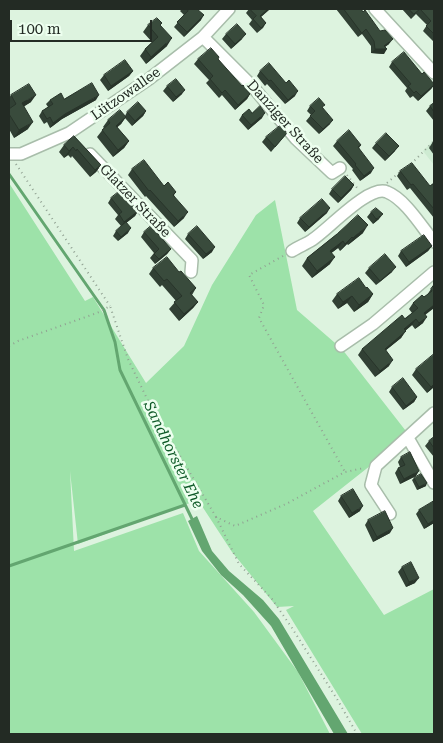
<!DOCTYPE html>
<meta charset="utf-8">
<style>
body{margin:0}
#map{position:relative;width:443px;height:743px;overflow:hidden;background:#ddf3df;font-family:"Roboto Serif",serif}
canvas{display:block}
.frame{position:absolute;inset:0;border:10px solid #232b24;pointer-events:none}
.scale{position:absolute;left:10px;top:20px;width:142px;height:22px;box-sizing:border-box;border:2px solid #232b24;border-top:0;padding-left:6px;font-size:15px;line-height:18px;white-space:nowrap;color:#232b24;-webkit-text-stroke:4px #edffef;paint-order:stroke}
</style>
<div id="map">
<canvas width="443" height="743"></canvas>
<div class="frame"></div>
<div class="scale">100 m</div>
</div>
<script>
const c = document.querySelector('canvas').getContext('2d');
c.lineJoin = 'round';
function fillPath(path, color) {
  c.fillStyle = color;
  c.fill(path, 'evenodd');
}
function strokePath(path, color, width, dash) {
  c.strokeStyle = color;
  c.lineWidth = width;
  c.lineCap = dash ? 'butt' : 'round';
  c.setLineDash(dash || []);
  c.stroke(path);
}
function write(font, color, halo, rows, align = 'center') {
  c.font = font + ' "Roboto Serif",serif';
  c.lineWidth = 5;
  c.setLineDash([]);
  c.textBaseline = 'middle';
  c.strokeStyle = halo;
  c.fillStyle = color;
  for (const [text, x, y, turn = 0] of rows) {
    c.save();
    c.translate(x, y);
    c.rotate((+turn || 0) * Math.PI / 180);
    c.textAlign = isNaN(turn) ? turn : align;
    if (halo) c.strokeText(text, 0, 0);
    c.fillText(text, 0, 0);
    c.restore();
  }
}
fillPath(new Path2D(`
 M 434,140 L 434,165 L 423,151 Z`), '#ceebd2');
fillPath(new Path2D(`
 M 9,183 L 85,301 L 93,297 L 146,383 L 184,346 L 212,285 L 256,215 L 275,200 L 297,310 L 342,349 L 409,435 L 313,511 L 384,615 L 434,589 L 434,734 L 362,734 L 286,610 L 294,606 L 277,607 L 232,552 L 198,500 L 78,544 L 70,471 L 74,551 L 183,513 L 199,551 L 254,612 L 298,672 L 330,734 L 9,734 Z`), '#9de2a9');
fillPath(new Path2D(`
 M 197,516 L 212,551 L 229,571 L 263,600 L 279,619 L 348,734 L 334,734 L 271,626 L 243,595 L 221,575 L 202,551 L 188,521 Z`), '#63a670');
strokePath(new Path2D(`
 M 9,174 L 104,310 L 115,342 L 120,370 L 193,521
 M 9,566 L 185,505`), '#63a670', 3);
const minor = new Path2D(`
 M 375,9 L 434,73
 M 203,37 L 253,87 L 296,139 L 332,173 L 340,168
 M 9,154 L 21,154 L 69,133 L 149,79 L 203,37 L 229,9
 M 90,154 L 192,260 L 191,272
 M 292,251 C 298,247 306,244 312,240 C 328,230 369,184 387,192 C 405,199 422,227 434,242
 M 341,346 L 373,324 L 434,272
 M 408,438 L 434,483
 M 390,514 L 371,485 L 376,466 L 434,413`);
strokePath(minor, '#a8bdaa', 14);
strokePath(new Path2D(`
 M 16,164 L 110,306
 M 411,164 L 434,141
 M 347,175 L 358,189
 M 387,183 L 401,171
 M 283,256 L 249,275 L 264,305 L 259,318 L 345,472
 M 9,346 L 18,341 L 97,313 L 110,306 L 128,359 L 149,403 L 216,517 L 235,526 L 286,504 L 345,472 L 364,468
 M 216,517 L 239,564 L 272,599 L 292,628 L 337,699 L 357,734`), '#91a192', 2, [1, 4]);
strokePath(minor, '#fff', 11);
fillPath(new Path2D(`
 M 182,9 L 197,9 L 201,20 L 184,37 L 174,27 L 184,15 L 180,11 Z
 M 249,9 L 270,9 L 261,17 L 266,23 L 263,28 L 257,33 L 249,24 L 252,20 L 246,13 Z
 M 336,9 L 361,9 L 389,44 L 385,47 L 384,54 L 371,53 L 371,46 L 362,34 L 358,37 Z
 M 402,9 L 434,9 L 434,40 L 433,41 L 423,31 L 427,25 L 416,14 L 411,19 Z
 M 148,25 L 160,25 L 167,46 L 146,64 L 140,56 L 145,49 L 152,42 L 143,32 Z
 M 226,34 L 242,39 L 231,49 L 222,39 Z
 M 198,59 L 242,86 L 250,94 L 247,99 L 235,110 L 222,95 L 219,98 L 206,83 L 209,80 L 194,64 Z
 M 392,62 L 422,74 L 434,85 L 431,89 L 418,101 L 413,96 L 410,98 L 405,91 L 407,88 L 389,67 Z
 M 133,71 L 129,76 L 108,91 L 100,80 L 104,75 Z
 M 260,71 L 295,96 L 285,104 L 267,84 L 265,86 L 257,76 Z
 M 167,86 L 182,94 L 173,102 L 163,91 Z
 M 11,95 L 31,102 L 24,106 L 28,129 L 14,138 L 9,129 L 9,98 Z
 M 64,99 L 96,100 L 62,119 L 50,128 L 47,122 L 44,124 L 39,116 L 42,111 L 48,107 L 46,104 L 50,100 Z
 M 434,103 L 434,121 L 426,111 L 430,106 Z
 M 310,106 L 323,108 L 330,124 L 319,134 L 306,121 L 311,115 L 307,111 Z
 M 146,111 L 143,116 L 132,126 L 125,118 L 121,124 L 117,127 L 129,141 L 124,148 L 113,157 L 97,137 L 104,128 L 103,127 L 108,120 L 125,116 L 127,112 Z
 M 252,113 L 262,118 L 248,130 L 239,120 L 242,115 Z
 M 287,133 L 271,152 L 262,142 L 266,137 Z
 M 74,136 L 101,165 L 96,172 L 90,177 L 72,156 L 71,158 L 68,155 L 64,158 L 59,152 L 64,145 Z
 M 434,140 L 434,155 L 429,148 Z
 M 337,141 L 361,145 L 359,148 L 371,173 L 360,181 L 352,170 L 353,169 L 333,146 Z
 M 376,143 L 395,151 L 385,161 L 372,148 Z
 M 132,169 L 164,186 L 176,192 L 174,195 L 184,218 L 174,227 L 146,196 L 145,197 L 128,175 Z
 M 400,171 L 430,186 L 434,183 L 434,218 L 410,188 L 407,190 L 397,176 Z
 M 354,185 L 351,190 L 338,203 L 329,194 L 332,189 Z
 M 111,198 L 138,211 L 135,216 L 126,223 L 128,233 L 118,241 L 113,236 L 116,231 L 121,226 L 115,219 L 118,215 L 108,203 Z
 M 371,212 L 379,219 L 373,224 L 367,217 Z
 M 327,213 L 305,232 L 297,223 L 300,218 Z
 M 144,232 L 171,249 L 167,254 L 155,264 L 150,258 L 154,253 L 141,237 Z
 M 363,233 L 348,245 L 347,244 L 340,251 L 338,248 L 331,253 L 330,264 L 312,278 L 302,266 L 307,258 L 337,234 Z
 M 188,234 L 212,252 L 203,259 L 185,239 Z
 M 432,246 L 428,251 L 406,267 L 398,256 L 401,251 Z
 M 153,268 L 179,272 L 196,288 L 192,295 L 198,302 L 193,308 L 179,321 L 169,309 L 176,301 L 162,285 L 160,287 L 149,274 Z
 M 369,268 L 392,272 L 376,285 L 365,273 Z
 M 434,285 L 434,308 L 425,314 L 423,323 L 415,329 L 412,325 L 405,331 L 401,338 L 386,350 L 389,366 L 375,377 L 358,355 L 362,349 L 412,313 L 409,309 L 413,303 L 427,295 L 431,289 Z
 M 366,288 L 373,294 L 368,302 L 354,312 L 347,303 L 338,309 L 332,301 L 337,294 Z
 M 416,369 L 434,387 L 427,393 L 412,375 Z
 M 392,387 L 417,397 L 414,402 L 403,410 L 389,392 Z
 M 434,437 L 434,457 L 425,446 L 429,441 Z
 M 401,457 L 416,476 L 400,484 L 395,473 L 398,468 L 400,467 L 398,462 Z
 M 414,478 L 426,486 L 417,490 L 412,480 Z
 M 341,496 L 360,511 L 349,518 L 338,501 Z
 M 434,501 L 434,523 L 424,529 L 416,514 L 419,510 Z
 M 368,520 L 390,533 L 373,542 L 365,525 Z
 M 402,567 L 415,583 L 406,587 L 398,572 Z`), '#314034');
fillPath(new Path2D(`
 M 268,9 L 270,9 L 256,21 L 260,16 Z
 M 204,15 L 201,20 L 184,37 L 187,32 Z
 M 246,34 L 242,39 L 231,49 L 235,44 Z
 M 172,38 L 167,46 L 146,64 L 151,57 Z
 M 393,39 L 389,44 L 382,49 L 387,49 L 384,54 L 371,53 L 375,49 L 384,46 Z
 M 133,71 L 129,76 L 108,91 L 111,86 Z
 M 434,85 L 431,89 L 418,101 L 421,96 Z
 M 185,90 L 182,94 L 173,102 L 176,97 Z
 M 298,91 L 295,96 L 285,104 L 288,100 Z
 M 250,94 L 247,99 L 235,110 L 238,105 Z
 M 36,95 L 31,102 L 17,111 L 22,103 Z
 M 99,95 L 96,100 L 62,119 L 50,128 L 53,123 L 65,114 Z
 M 146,111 L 143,116 L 132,126 L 135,121 Z
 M 265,113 L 262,118 L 248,130 L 251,125 Z
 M 126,117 L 121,124 L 111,133 L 116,126 Z
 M 333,120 L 330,124 L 319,134 L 323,129 Z
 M 33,122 L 28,129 L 14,138 L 19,130 Z
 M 129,141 L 124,148 L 113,157 L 118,150 Z
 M 399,146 L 395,151 L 385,161 L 389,156 Z
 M 73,147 L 68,155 L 64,158 L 69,151 Z
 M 101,165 L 96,172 L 90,177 L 95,170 Z
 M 374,168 L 371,173 L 360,181 L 364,176 Z
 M 354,185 L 351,190 L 338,203 L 341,198 Z
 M 330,208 L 327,213 L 305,232 L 309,227 Z
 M 138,211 L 135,216 L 121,227 L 124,222 Z
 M 188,212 L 184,218 L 174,227 L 178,221 Z
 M 383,214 L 379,219 L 373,224 L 376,219 Z
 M 368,225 L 363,233 L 348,245 L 353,238 Z
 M 131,228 L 128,233 L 118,241 L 121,237 Z
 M 352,237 L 347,244 L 340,251 L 345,244 Z
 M 343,241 L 338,248 L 325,258 L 330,251 Z
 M 432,246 L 428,251 L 406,267 L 409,262 Z
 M 215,247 L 212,252 L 203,259 L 206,254 Z
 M 171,249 L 167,254 L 155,264 L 159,259 Z
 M 335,257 L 330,264 L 312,278 L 317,271 Z
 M 396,267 L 392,272 L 376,285 L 380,281 Z
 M 373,294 L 368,302 L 354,312 L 359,305 Z
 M 352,296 L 347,303 L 338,309 L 343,302 Z
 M 198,302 L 193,308 L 179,321 L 184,314 Z
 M 434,305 L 434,308 L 420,319 L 424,313 Z
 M 427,317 L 423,323 L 415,329 L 419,323 Z
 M 416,319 L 412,325 L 400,335 L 404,329 Z
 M 406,331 L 401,338 L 380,355 L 385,349 Z
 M 393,360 L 389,366 L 375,377 L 380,371 Z
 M 434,384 L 434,387 L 427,393 L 431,387 Z
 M 417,397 L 414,402 L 403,410 L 406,406 Z
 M 419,471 L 416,476 L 400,484 L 404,479 Z
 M 427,483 L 426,486 L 417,490 L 419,487 Z
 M 363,506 L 360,511 L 349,518 L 352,513 Z
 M 434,520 L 434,523 L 424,529 L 428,524 Z
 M 393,528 L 390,533 L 373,542 L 377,537 Z
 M 419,578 L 415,583 L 406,587 L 409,582 Z`), '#28342a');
const building = new Path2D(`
 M 186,9 L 197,9 L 204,15 L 187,32 L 177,22 L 188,11 Z
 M 250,9 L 268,9 L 260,16 L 266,23 L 261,28 L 253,19 L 256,16 Z
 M 344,9 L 361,9 L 363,12 L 365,10 L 380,31 L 385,30 L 393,39 L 384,46 L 387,49 L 375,49 L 374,41 L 366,29 L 362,33 Z
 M 409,9 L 434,9 L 434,34 L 426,26 L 431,21 L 420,9 L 414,14 Z
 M 157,18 L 162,23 L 160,25 L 172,38 L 151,57 L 145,49 L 158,37 L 148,25 Z
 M 237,24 L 246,34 L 235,44 L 226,34 Z
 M 211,48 L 219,57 L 218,59 L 242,86 L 243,85 L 250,94 L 238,105 L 225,90 L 222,93 L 210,79 L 213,76 L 198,59 Z
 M 404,52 L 422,74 L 424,72 L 434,84 L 434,85 L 421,96 L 416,91 L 414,93 L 408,86 L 411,84 L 392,62 Z
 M 125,60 L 133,71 L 111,86 L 104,75 Z
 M 269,63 L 286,83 L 289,80 L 298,91 L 288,100 L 271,80 L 269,81 L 260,71 Z
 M 176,79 L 185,90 L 176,97 L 167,86 Z
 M 92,83 L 99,95 L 65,114 L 53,123 L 50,117 L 47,119 L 42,111 L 53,104 L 50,100 L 61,93 L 64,99 Z
 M 29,84 L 36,95 L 22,103 L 33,122 L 19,130 L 9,114 L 9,109 L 16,104 L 11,95 Z
 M 319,98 L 325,105 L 322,107 L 333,120 L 323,129 L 310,116 L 315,111 L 310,106 Z
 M 138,102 L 146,111 L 135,121 L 127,112 Z
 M 434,103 L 434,112 L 430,106 Z
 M 260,106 L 265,113 L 251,125 L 242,115 L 249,109 L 252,113 Z
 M 120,110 L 126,117 L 116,126 L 129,141 L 118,150 L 102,130 L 110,123 L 108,120 Z
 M 281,125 L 287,133 L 275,147 L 266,137 Z
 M 349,130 L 361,145 L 358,147 L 374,168 L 364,176 L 355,165 L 356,164 L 337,141 Z
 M 386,133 L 399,146 L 389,156 L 376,143 Z
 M 74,136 L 101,165 L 95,170 L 77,149 L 76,151 L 73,147 L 69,151 L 64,145 Z
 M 144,160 L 164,186 L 168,182 L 176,192 L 173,195 L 188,212 L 178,221 L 150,190 L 149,191 L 132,169 Z
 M 412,163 L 430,186 L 434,183 L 434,209 L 413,184 L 411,185 L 400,171 Z
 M 345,176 L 354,185 L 341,198 L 332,189 Z
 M 121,190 L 138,211 L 124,222 L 119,214 L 122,212 L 111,198 Z
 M 322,199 L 330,208 L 309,227 L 300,218 Z
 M 376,208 L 383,214 L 376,219 L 371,212 Z
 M 358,215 L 368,225 L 353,238 L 352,237 L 345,244 L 343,241 L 330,251 L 335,257 L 317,271 L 307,258 L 337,234 Z
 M 126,222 L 131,228 L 121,237 L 116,231 Z
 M 151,226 L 171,249 L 159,259 L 154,254 L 159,249 L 144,232 Z
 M 197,226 L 215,247 L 206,254 L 188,234 Z
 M 424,235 L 432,246 L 409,262 L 401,251 Z
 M 385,254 L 396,267 L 380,281 L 369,268 Z
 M 167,257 L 179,272 L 181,271 L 196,288 L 190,293 L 198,302 L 184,314 L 174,302 L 182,296 L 167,279 L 164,281 L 153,268 Z
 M 359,278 L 366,288 L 367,287 L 373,294 L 359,305 L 352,296 L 343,302 L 337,294 Z
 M 434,285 L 434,305 L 424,313 L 427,317 L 419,323 L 416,319 L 404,329 L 406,331 L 385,349 L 393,360 L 380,371 L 362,349 L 402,315 L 405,319 L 418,308 L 413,303 L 422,295 L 424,297 L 432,291 L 431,289 Z
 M 434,354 L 434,384 L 431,387 L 416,369 Z
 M 403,378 L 417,397 L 406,406 L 392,387 Z
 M 434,437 L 434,448 L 429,441 Z
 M 410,452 L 419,471 L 404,479 L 398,468 L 405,465 L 401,457 Z
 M 421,474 L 427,483 L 419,487 L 414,478 Z
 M 353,489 L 363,506 L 352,513 L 341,496 Z
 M 434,501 L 434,520 L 428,524 L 419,510 Z
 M 385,511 L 393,528 L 377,537 L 368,520 Z
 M 411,562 L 419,578 L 409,582 L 402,567 Z`);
fillPath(building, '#394b3c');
strokePath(building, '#28342a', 1);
write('14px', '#232b24', '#edffef', [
 ["Lützowallee",126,94,-35],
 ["Danziger Straße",285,122,48],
 ["Glatzer Straße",135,201,46]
]);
write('italic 15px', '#0e5a27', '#edffef', [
 ["Sandhorster Ehe",173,455,64]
]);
</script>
